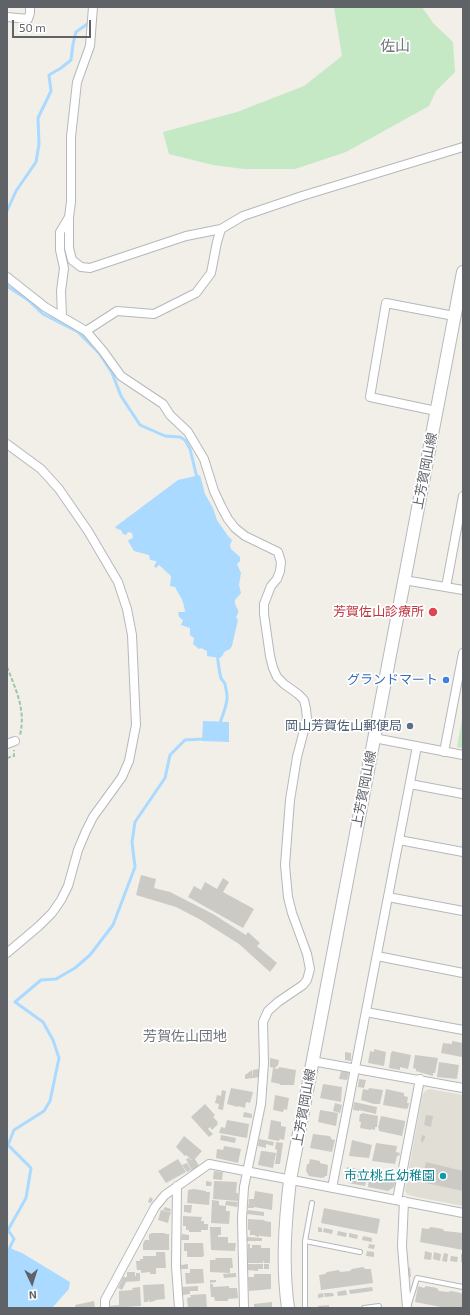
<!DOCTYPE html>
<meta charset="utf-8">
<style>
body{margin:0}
#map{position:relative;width:470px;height:1315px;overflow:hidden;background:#f1efe8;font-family:"Exo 2",sans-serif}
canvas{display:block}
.frame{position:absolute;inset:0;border:8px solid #5f6368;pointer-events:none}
.north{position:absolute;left:12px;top:1263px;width:40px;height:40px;-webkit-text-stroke:3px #fff;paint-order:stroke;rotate:176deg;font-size:11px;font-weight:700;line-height:16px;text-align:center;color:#5f6368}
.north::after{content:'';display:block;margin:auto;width:14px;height:18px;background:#5f6368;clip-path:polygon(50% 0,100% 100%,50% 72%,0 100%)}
.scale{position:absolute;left:12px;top:20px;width:79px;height:18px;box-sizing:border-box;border:2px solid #5f6368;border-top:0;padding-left:5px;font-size:12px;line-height:14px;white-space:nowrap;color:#5f6368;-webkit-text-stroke:3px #fff;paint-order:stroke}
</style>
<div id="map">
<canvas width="470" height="1315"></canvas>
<div class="frame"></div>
<div class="north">N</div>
<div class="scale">50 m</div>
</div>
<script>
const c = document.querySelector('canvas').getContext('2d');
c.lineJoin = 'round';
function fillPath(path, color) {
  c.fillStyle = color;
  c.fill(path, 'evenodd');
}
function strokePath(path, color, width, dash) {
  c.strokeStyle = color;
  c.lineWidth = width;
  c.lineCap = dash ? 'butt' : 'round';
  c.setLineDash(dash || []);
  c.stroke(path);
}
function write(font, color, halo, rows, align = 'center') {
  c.font = font + ' "Exo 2","Noto Sans JP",sans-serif';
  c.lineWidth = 3.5;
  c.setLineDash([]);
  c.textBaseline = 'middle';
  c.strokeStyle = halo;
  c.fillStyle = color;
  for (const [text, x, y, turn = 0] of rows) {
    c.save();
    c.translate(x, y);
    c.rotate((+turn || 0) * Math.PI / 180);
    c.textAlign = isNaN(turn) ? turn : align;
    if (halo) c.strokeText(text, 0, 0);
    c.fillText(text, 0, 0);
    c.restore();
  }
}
fillPath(new Path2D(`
 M 429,1089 L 463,1095 L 463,1206 L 412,1196 L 407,1194 L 405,1191 L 422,1096 L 425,1091 Z`), '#e1ded6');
fillPath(new Path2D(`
 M 334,7 L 422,7 L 433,23 L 453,42 L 455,72 L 436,91 L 429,106 L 346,152 L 295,169 L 244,169 L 213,165 L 169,154 L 163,132 L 237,112 L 304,86 L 342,56 Z
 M 463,714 L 463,748 L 457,747 Z`), '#c5e8c5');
fillPath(new Path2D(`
 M 200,475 L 205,494 L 213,508 L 217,520 L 228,536 L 232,540 L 230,545 L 231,549 L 240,557 L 240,561 L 237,564 L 241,573 L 239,585 L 241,593 L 235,600 L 235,603 C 237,611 241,609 236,617 L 238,620 L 232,646 L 230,649 L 224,652 L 223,655 L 220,658 L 207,656 L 207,651 L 201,648 L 199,649 L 193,644 L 194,638 L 190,635 L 190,628 L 181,625 L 183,620 L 179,617 L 178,612 L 185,612 C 184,600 180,597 175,587 L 170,586 L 171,576 L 159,565 L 156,568 L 154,566 L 156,563 L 156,561 L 150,560 L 149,555 L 134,551 L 128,541 L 130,539 L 133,538 L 132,533 L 128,532 L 126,535 L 123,534 L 121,530 L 117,529 L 115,527 L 178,480 Z
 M 203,721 L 229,722 L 229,742 L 202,741 Z
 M 7,1247 L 22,1253 L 70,1282 L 69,1289 L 53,1307 L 7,1308 Z`), '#aadaff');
strokePath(new Path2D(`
 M 7,211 L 16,191 L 36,162 L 39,144 L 38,118 L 51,91 L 49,75 L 61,68 L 71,60 L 73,44 L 76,32 L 90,22
 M 7,286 L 28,300 L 43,314 L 78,332 L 99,353 L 112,373 L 121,396 L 140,425 L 165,436 L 180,437 L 185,440 L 190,449 L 197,478
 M 217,653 C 218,661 219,671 221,678 C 223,682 223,680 225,684 C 225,685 228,697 227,699 C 226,709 222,716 219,726
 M 10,1250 L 10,1247 L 14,1239 L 8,1230 L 26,1198 L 31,1168 L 8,1145 L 14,1130 L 44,1111 L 50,1101 L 59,1058 L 53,1040 L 43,1022 L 15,1002 L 41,980 L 56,979 L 75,968 L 90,955 L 113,925 L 135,867 L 132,842 L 135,822 L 165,778 L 170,755 L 185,740 L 204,739`), '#aadaff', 3);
fillPath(new Path2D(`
 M 141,875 L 156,879 L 154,888 L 170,892 L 213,914 L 246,935 L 248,932 L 260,943 L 257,946 L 277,963 L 270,972 L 239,944 L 201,920 L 176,907 L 136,895 Z
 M 223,878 L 229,882 L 223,892 L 254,909 L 243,928 L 188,897 L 194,886 L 201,890 L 205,882 L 217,889 Z
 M 452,1041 L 463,1043 L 462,1057 L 441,1053 L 443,1043 L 452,1044 Z
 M 374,1049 L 386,1052 L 384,1066 L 368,1063 L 370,1051 L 374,1052 Z
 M 392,1051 L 411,1055 L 408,1069 L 400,1067 L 400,1070 L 389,1068 L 391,1052 L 392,1053 Z
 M 345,1052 L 351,1053 L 351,1061 L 345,1060 Z
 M 415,1055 L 438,1058 L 435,1073 L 433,1073 L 433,1076 L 419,1072 L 416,1071 L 416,1069 L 413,1068 Z
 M 270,1058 L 279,1060 L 278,1065 L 275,1068 L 270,1067 Z
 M 439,1062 L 459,1065 L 457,1079 L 437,1077 Z
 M 279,1067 L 296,1070 L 294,1085 L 280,1085 L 280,1084 L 271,1082 L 273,1068 L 278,1069 Z
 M 259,1069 L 260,1077 L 253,1078 L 253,1070 Z
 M 252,1070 L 253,1078 L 245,1079 L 245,1075 Z
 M 341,1071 L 349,1072 L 347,1080 L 339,1079 Z
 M 359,1079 L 366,1080 L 364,1088 L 358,1087 Z
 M 323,1084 L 342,1087 L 341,1102 L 320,1098 Z
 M 231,1088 L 253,1092 L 250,1103 L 246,1102 L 245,1108 L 238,1106 L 238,1107 L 227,1104 Z
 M 369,1088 L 383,1090 L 380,1104 L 374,1104 L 361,1100 L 363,1089 L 368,1090 Z
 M 386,1089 L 404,1093 L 404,1096 L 408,1097 L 407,1103 L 409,1103 L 408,1108 L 406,1109 L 383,1105 Z
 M 222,1090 L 226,1091 L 223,1110 L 218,1109 L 219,1104 L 215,1103 L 217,1095 L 221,1096 Z
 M 275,1095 L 289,1098 L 287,1110 L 284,1109 L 283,1112 L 273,1110 Z
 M 354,1102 L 377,1107 L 376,1114 L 359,1110 L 359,1111 L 353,1110 Z
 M 335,1103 L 342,1105 L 340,1113 L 333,1111 Z
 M 205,1104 L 215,1115 L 213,1117 L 218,1122 L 217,1122 L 218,1124 L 212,1130 L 210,1127 L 208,1129 L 213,1134 L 209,1137 L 191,1117 Z
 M 320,1110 L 338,1113 L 336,1126 L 318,1122 Z
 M 244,1112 L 252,1114 L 252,1118 L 243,1117 Z
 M 362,1113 L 378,1116 L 377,1127 L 375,1127 L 375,1130 L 371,1129 L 371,1130 L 360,1128 L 361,1122 L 359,1121 L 360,1114 L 362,1114 Z
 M 426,1115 L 433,1116 L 431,1127 L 424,1125 Z
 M 381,1116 L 405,1121 L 405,1123 L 402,1136 L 379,1131 L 379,1129 L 378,1128 Z
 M 227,1120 L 249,1124 L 247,1138 L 219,1133 L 221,1127 L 225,1128 Z
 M 271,1120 L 281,1122 L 281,1126 L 286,1127 L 284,1140 L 280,1139 L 279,1141 L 268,1139 Z
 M 313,1134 L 329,1136 L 331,1137 L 331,1139 L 335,1140 L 332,1152 L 310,1148 Z
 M 221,1135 L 236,1138 L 235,1143 L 220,1140 Z
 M 422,1135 L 425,1136 L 425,1138 L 423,1142 L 422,1143 L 421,1140 Z
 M 184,1136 L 202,1151 L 195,1159 L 199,1166 L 192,1171 L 186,1159 L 189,1158 L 191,1160 L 192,1160 L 186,1155 L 185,1156 L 176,1147 Z
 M 259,1139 L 274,1142 L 273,1146 L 266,1144 L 266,1148 L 258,1146 Z
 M 352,1140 L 372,1145 L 369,1158 L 349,1156 Z
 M 276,1142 L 283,1143 L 280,1164 L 275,1164 L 277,1150 L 275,1149 Z
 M 376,1143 L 397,1146 L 396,1152 L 400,1153 L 399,1156 L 397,1156 L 395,1164 L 372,1161 Z
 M 224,1146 L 241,1149 L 238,1163 L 216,1158 L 217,1149 L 223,1150 Z
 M 261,1151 L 263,1151 L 276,1153 L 273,1168 L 258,1165 Z
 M 178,1159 L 186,1172 L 166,1183 L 158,1171 Z
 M 310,1159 L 320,1161 L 320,1163 L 328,1165 L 327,1176 L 325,1176 L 324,1178 L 322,1177 L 322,1178 L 309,1176 L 306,1171 L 307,1164 L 309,1164 Z
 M 426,1162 L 463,1171 L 463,1191 L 421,1182 Z
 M 187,1163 L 191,1170 L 187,1172 L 182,1165 Z
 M 347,1167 L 368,1171 L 365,1186 L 348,1183 L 349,1182 L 344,1180 Z
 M 214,1171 L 223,1172 L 222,1180 L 213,1179 Z
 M 369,1176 L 396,1179 L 394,1187 L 388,1191 L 368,1187 Z
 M 206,1181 L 212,1182 L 211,1186 L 206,1186 Z
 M 214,1181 L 237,1182 L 236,1193 L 238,1193 L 238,1201 L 213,1199 Z
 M 194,1189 L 206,1191 L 206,1192 L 210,1192 L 209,1205 L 187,1203 L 188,1190 Z
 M 255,1191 L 273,1194 L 272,1210 L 254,1207 L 254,1208 L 248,1208 L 249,1199 L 254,1199 Z
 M 150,1197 L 153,1199 L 151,1203 L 148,1202 Z
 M 212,1200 L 219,1201 L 219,1205 L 225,1206 L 226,1201 L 238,1202 L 237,1207 L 226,1205 L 226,1211 L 230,1211 L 229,1224 L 211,1223 Z
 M 184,1205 L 192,1205 L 191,1213 L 184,1212 Z
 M 165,1207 L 171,1209 L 170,1212 L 163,1210 Z
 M 324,1208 L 380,1219 L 377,1234 L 321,1223 Z
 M 161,1210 L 172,1213 L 170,1214 L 168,1223 L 158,1220 Z
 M 248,1210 L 264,1212 L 264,1216 L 247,1214 Z
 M 183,1216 L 202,1217 L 201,1221 L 204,1221 L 204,1224 L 208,1224 L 208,1230 L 201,1230 L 201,1232 L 189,1232 L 189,1230 L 186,1230 L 186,1226 L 183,1226 Z
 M 248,1219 L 265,1220 L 264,1221 L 271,1222 L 271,1237 L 260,1236 L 259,1235 L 259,1237 L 255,1236 L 255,1235 L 250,1235 L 250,1230 L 248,1230 Z
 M 210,1227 L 221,1227 L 221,1235 L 218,1235 L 218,1237 L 228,1237 L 228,1243 L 236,1243 L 235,1251 L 211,1250 Z
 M 318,1227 L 322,1228 L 322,1232 L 318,1232 Z
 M 431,1227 L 443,1229 L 444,1231 L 463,1233 L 463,1250 L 420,1242 L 422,1228 L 428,1229 Z
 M 324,1228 L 333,1230 L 332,1234 L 323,1232 Z
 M 338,1231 L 347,1233 L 346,1237 L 337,1235 Z
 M 151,1233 L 165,1233 L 165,1234 L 169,1234 L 169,1250 L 143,1250 L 143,1244 L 145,1240 L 149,1240 L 149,1234 L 151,1234 Z
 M 349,1233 L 358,1235 L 357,1239 L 349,1237 Z
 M 182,1234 L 189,1235 L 189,1240 L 181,1240 Z
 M 363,1236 L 372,1238 L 372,1242 L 362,1240 Z
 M 247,1237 L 262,1238 L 262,1241 L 247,1241 Z
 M 184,1243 L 203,1243 L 204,1256 L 203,1256 L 203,1257 L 187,1257 L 187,1251 L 184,1251 Z
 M 248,1244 L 250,1244 L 250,1248 L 252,1248 L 252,1245 L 261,1245 L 261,1248 L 270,1248 L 270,1263 L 264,1263 L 264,1260 L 263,1263 L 248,1263 Z
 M 369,1244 L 375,1245 L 374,1249 L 368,1248 Z
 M 367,1251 L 374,1252 L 374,1257 L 366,1256 Z
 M 425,1251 L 432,1253 L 431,1260 L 424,1259 Z
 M 156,1252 L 165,1252 L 166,1268 L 156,1268 L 156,1274 L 150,1274 L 150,1272 L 141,1273 L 141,1270 L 137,1270 L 136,1261 L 140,1261 L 140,1259 L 143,1259 L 143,1256 L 156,1256 Z
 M 434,1252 L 441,1254 L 440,1261 L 433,1259 Z
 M 444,1253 L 448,1254 L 447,1262 L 442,1261 Z
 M 461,1254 L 463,1254 L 463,1262 L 461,1262 Z
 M 451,1256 L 458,1257 L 457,1262 L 450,1261 Z
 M 215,1258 L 232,1258 L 233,1268 L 230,1268 L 230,1273 L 210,1272 L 210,1260 L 216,1260 Z
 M 188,1264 L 188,1269 L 181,1269 L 181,1265 Z
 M 247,1264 L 263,1264 L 263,1269 L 258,1269 L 258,1271 L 247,1270 Z
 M 264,1264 L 269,1264 L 269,1269 L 264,1269 Z
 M 363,1267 L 365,1269 L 371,1269 L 373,1283 L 321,1290 L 319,1275 L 325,1274 L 327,1272 L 339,1270 L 340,1272 L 350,1271 L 352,1269 Z
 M 410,1267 L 411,1277 L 409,1277 L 408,1268 Z
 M 190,1269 L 203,1269 L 204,1283 L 186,1284 L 185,1273 L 190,1273 Z
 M 127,1272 L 135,1272 L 135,1276 L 136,1276 L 136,1273 L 140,1273 L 140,1281 L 126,1282 L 122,1290 L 118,1288 L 123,1277 L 127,1277 Z
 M 236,1273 L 236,1277 L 224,1278 L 223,1274 Z
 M 254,1274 L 271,1274 L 271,1289 L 249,1291 L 248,1277 L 254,1277 Z
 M 210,1280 L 216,1280 L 216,1282 L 210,1283 Z
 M 164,1284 L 165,1299 L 155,1300 L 155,1301 L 149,1302 L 149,1300 L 148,1300 L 148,1302 L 144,1302 L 143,1285 Z
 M 210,1284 L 213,1284 L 213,1287 L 229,1286 L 229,1288 L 237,1288 L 238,1298 L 228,1299 L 228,1301 L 215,1301 L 214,1297 L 211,1297 Z
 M 198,1286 L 198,1291 L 190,1291 L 190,1294 L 183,1295 L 182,1287 Z
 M 418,1286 L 424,1288 L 426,1286 L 437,1288 L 439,1291 L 448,1292 L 451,1291 L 461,1293 L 463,1295 L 463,1308 L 446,1308 L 415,1302 Z
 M 140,1287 L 141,1306 L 111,1308 L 110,1306 L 119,1305 L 119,1291 L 133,1290 L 132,1288 Z
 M 372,1287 L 373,1291 L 350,1294 L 349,1290 Z
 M 346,1290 L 347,1295 L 338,1296 L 337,1292 Z
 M 323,1293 L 324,1297 L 318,1298 L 318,1294 Z
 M 324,1293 L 333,1293 L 334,1296 L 325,1297 Z
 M 206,1294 L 207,1308 L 188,1308 L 187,1298 L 191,1297 L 190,1295 Z
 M 94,1301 L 95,1308 L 76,1308 L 75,1305 Z
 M 272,1302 L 272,1308 L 254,1308 L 254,1304 Z
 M 329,1305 L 329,1308 L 318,1308 L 318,1306 Z`), '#cccac5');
const lane = new Path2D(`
 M 305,1241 L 360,1252
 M 409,1304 L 417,1278 L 463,1287
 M 305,1308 L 305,1241 L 312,1203
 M 364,1308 L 379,1306`);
const street = new Path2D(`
 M 93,7 L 90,46 L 77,82 L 71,137 L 71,202 L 69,217 L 69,248 L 72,260 L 81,267 L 90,268 L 186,236 L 221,229
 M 7,17 L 28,19 L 30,13 L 30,7
 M 7,277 L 45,307 L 86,331 L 103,351 L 121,376 L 163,404 L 170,415 L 188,432 L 204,459 L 214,491 L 222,508 L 228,519 L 235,528 L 245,536 L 278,552 L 281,562 L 280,571 L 277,579 L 271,586 L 264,604 L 264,614 L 270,656 L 273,668 L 277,677 L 284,684 L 298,694 L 304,700 L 306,709 L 307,719 L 297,757 L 290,800 L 285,865 L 288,897 L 292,913 L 307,954 L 310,969 L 307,980 L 303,985 L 278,1002 L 268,1011 L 263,1022 L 264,1063 L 261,1104 L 244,1187 L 242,1219 L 244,1308
 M 62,316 L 61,291 L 64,268 L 60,250 L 60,232 L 69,217
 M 86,331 L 117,311 L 154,314 L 196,293 L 211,273 L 217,242 L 221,229 L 243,216 L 302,196 L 463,147
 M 436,411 L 370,397 L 386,303 L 454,316
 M 7,444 L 41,469 L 59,489 L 88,531 L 118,582 L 127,609 L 132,635 L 136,725 L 129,761 L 122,777 L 93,817 L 86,831 L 78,850 L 68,886 L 61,900 L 52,913 L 39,926 L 7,953
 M 404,580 L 463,590
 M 446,587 L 463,496
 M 374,738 L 463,755
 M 7,744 L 15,741
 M 444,752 L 463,653
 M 410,784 L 463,794
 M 399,840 L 463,852
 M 388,897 L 463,911
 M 377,956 L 463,973
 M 366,1012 L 463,1030
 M 312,1061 L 463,1088
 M 177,1186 L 176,1266 L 179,1308
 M 332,1188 L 417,746
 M 397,1200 L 420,1079
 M 404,1201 L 402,1246 L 407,1308
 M 105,1308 L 105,1300 L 155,1207 L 165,1195 L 209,1164 L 463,1213`);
const secondary = new Path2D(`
 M 288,1308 C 282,1265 285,1223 290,1180 L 463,272`);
strokePath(lane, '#b5b8bc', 6);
strokePath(street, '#b5b8bc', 10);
strokePath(secondary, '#b6babf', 14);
strokePath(new Path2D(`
 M 7,667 C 16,690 26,710 20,735
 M 7,758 L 14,756 L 14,750`), '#9cc7a9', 2, [4, 2]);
strokePath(lane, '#fff', 4);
strokePath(street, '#fff', 8);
strokePath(secondary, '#fff', 12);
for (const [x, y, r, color] of [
 [433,612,5,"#e0444e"],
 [446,680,4,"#3f7fe0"],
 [410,726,4,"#5c6f8a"],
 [443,1176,4,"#0f9aa8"]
]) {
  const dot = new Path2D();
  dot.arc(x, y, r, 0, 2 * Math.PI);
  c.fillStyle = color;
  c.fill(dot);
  strokePath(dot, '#fff', 1.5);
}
write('13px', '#5f6368', '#fff', [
 ["上芳賀岡山線",425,471,-79],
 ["上芳賀岡山線",364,789,-79],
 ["上芳賀岡山線",304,1107,-80]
]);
write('13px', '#be3a42', '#fff', [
 ["芳賀佐山診療所",424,612]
], 'right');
write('13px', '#366cbe', '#fff', [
 ["グランドマート",438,680]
], 'right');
write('13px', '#4e5e75', '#fff', [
 ["岡山芳賀佐山郵便局",402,726]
], 'right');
write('13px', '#0d838f', '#fff', [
 ["市立桃丘幼稚園",435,1176]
], 'right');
write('14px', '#70757a', '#fff', [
 ["芳賀佐山団地",185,1036]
]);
write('15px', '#70757a', '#fff', [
 ["佐山",395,46]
]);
</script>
